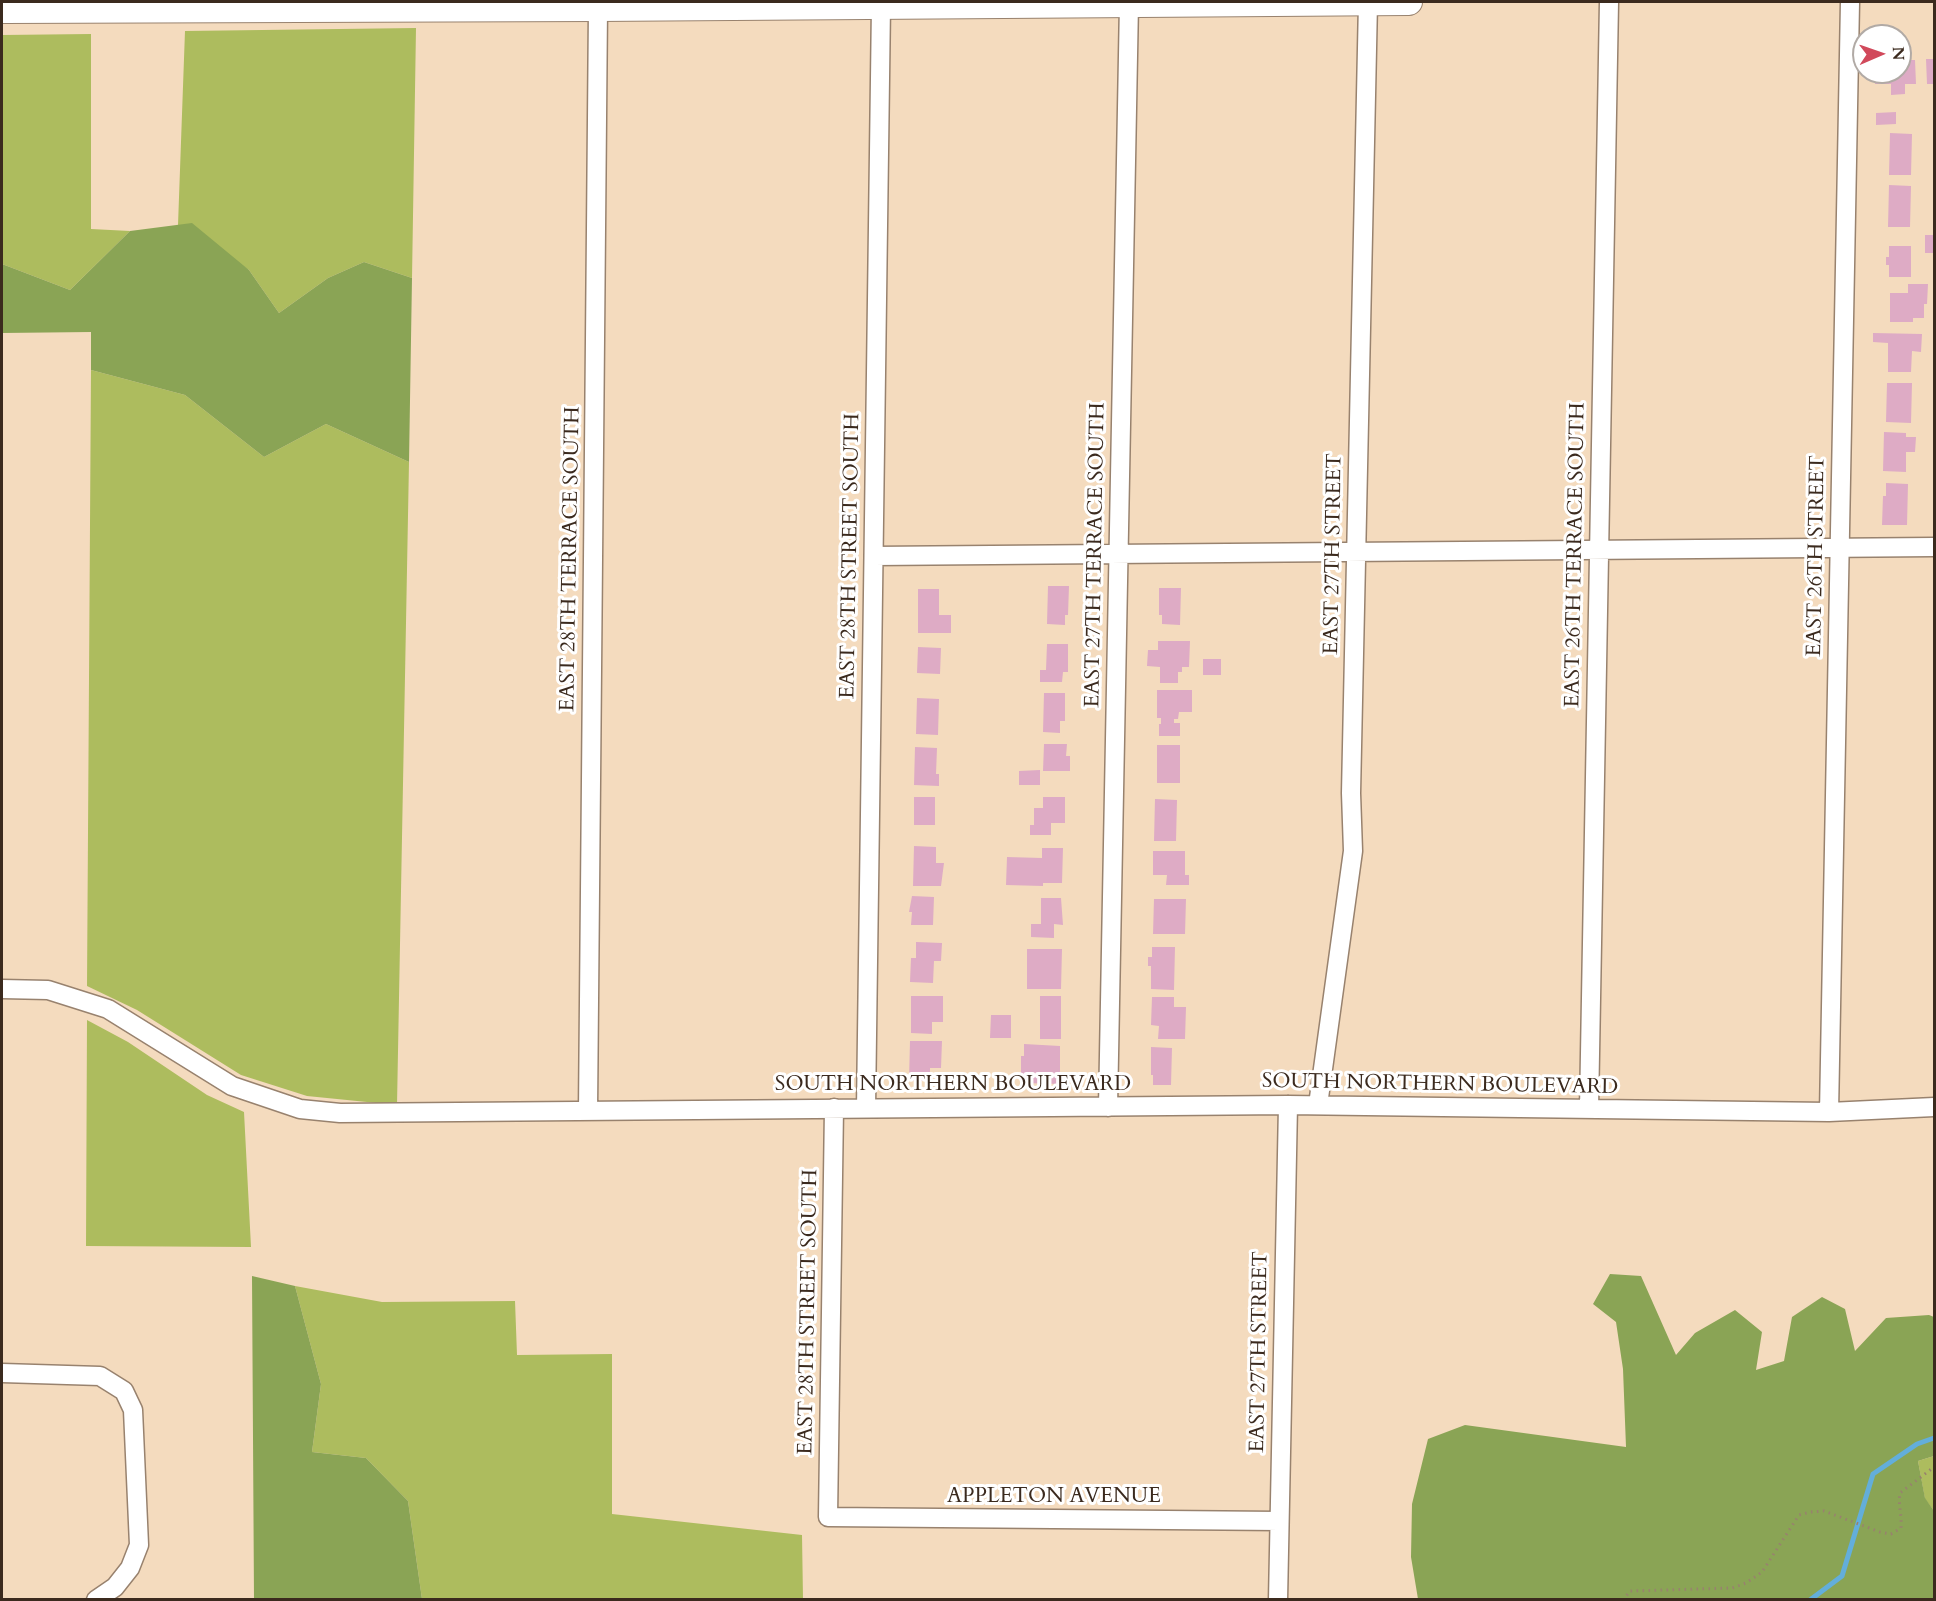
<!DOCTYPE html>
<style>
body{margin:0}
#map{position:relative;width:1936px;height:1601px;overflow:hidden;background:#f4dbbe;font-family:Cardo,serif}
canvas{display:block}
.frame{position:absolute;inset:0;border:3px solid #3b2a1e;pointer-events:none}
.north{position:absolute;left:1852px;top:24px;width:60px;height:60px;box-sizing:border-box;background:#fff;border:2px solid #b1aaa5;border-radius:50%;rotate:88deg;font-size:16px;font-weight:700;line-height:24px;text-align:center;color:#3b2a1e}
.north::after{content:'';display:block;margin:auto;width:21px;height:27px;background:#d1495b;clip-path:polygon(50% 0,100% 100%,50% 72%,0 100%)}
</style>
<div id="map">
<canvas width="1936" height="1601"></canvas>
<div class="frame"></div>
<div class="north">N</div>
</div>
<script>
const c = document.querySelector('canvas').getContext('2d');
c.lineJoin = 'round';
function fillPath(path, color) {
  c.fillStyle = color;
  c.fill(path, 'evenodd');
}
function strokePath(path, color, width, dash) {
  c.strokeStyle = color;
  c.lineWidth = width;
  c.lineCap = dash ? 'butt' : 'round';
  c.setLineDash(dash || []);
  c.stroke(path);
}
function write(font, color, halo, rows, align = 'center') {
  c.font = font + ' Cardo,serif';
  c.lineWidth = 6;
  c.setLineDash([]);
  c.textBaseline = 'middle';
  c.strokeStyle = halo;
  c.fillStyle = color;
  for (const [text, x, y, turn = 0] of rows) {
    c.save();
    c.translate(x, y);
    c.rotate((+turn || 0) * Math.PI / 180);
    c.textAlign = isNaN(turn) ? turn : align;
    if (halo) c.strokeText(text, 0, 0);
    c.fillText(text, 0, 0);
    c.restore();
  }
}
fillPath(new Path2D(`
 M 416,28 L 412,278 L 364,262 L 328,278 L 279,313 L 249,270 L 178,225 L 185,31 Z
 M 91,34 L 91,229 L 130,231 L 70,290 L 2,264 L 2,35 Z
 M 91,370 L 185,395 L 264,457 L 326,424 L 409,462 L 397,1105 L 307,1096 L 241,1075 L 137,1010 L 87,986 Z
 M 87,1020 L 128,1042 L 207,1095 L 244,1112 L 251,1247 L 86,1246 Z
 M 295,1286 L 382,1302 L 515,1301 L 517,1355 L 612,1354 L 612,1514 L 802,1535 L 803,1599 L 422,1599 L 408,1501 L 366,1458 L 312,1452 L 321,1384 Z
 M 1934,1456 L 1934,1511 L 1925,1499 L 1918,1461 Z`), '#adbc5e');
fillPath(new Path2D(`
 M 192,223 L 249,270 L 279,313 L 328,278 L 364,262 L 412,278 L 409,462 L 326,424 L 264,457 L 185,395 L 91,370 L 91,332 L 2,333 L 2,264 L 70,290 L 130,231 Z
 M 1610,1274 L 1641,1276 L 1676,1355 L 1695,1333 L 1735,1310 L 1762,1332 L 1756,1370 L 1784,1361 L 1792,1317 L 1822,1297 L 1845,1309 L 1855,1351 L 1886,1318 L 1929,1315 L 1934,1317 L 1934,1456 L 1918,1461 L 1925,1498 L 1934,1511 L 1934,1599 L 1418,1599 L 1411,1557 L 1412,1504 L 1428,1439 L 1465,1425 L 1626,1447 L 1623,1369 L 1616,1322 L 1593,1304 Z
 M 252,1276 L 295,1286 L 321,1384 L 312,1452 L 366,1458 L 408,1501 L 422,1599 L 254,1599 Z`), '#8aa455');
strokePath(new Path2D(`
 M 1810,1600 L 1842,1576 L 1873,1474 L 1917,1444 L 1934,1438`), '#63aedb', 5);
fillPath(new Path2D(`
 M 1926,59 L 1934,59 L 1934,84 L 1927,84 Z
 M 1900,60 L 1915,60 L 1916,84 L 1905,84 L 1905,94 L 1891,95 L 1891,84 L 1875,84 L 1874,72 L 1900,72 Z
 M 1896,112 L 1896,124 L 1876,125 L 1876,113 Z
 M 1890,133 L 1912,134 L 1911,175 L 1889,175 Z
 M 1889,185 L 1911,186 L 1910,227 L 1888,227 Z
 M 1925,235 L 1934,235 L 1934,253 L 1925,253 Z
 M 1889,246 L 1911,246 L 1911,277 L 1889,277 L 1889,265 L 1886,265 L 1886,257 L 1889,257 Z
 M 1908,284 L 1928,284 L 1927,304 L 1924,304 L 1924,318 L 1913,318 L 1913,322 L 1890,322 L 1890,293 L 1908,293 Z
 M 1873,333 L 1922,334 L 1921,352 L 1912,351 L 1911,372 L 1888,372 L 1888,343 L 1873,342 Z
 M 1887,383 L 1912,383 L 1911,423 L 1886,422 Z
 M 1884,432 L 1906,433 L 1906,437 L 1916,437 L 1915,452 L 1906,452 L 1906,472 L 1883,471 Z
 M 1886,483 L 1908,484 L 1907,525 L 1882,525 L 1883,496 L 1886,496 Z
 M 1048,586 L 1069,586 L 1068,615 L 1065,615 L 1065,625 L 1047,624 Z
 M 1159,588 L 1181,588 L 1180,625 L 1162,624 L 1162,615 L 1159,615 Z
 M 918,589 L 939,589 L 939,615 L 951,615 L 951,633 L 918,633 Z
 M 1158,641 L 1190,641 L 1189,667 L 1182,667 L 1182,672 L 1178,672 L 1178,683 L 1160,683 L 1160,667 L 1147,666 L 1148,650 L 1158,650 Z
 M 1047,644 L 1068,644 L 1068,672 L 1063,672 L 1062,682 L 1040,682 L 1040,670 L 1046,670 Z
 M 918,647 L 941,648 L 940,674 L 917,673 Z
 M 1203,659 L 1221,659 L 1221,675 L 1203,675 Z
 M 1157,690 L 1192,690 L 1192,712 L 1179,712 L 1178,719 L 1174,719 L 1174,723 L 1180,723 L 1180,736 L 1159,736 L 1159,724 L 1161,724 L 1161,718 L 1157,718 Z
 M 1044,693 L 1065,693 L 1065,721 L 1060,721 L 1060,733 L 1043,732 Z
 M 917,698 L 939,699 L 938,735 L 916,734 Z
 M 1044,744 L 1067,744 L 1066,756 L 1070,756 L 1070,771 L 1043,771 Z
 M 1157,745 L 1180,745 L 1180,783 L 1157,783 Z
 M 915,747 L 937,748 L 936,774 L 939,774 L 939,786 L 914,785 Z
 M 1040,770 L 1040,785 L 1019,785 L 1019,771 Z
 M 914,797 L 935,797 L 935,825 L 914,825 Z
 M 1043,797 L 1065,797 L 1065,823 L 1051,823 L 1051,835 L 1030,835 L 1030,825 L 1034,825 L 1034,808 L 1043,808 Z
 M 1155,799 L 1177,800 L 1176,841 L 1154,841 Z
 M 914,846 L 936,847 L 936,863 L 944,863 L 941,886 L 913,886 Z
 M 1042,848 L 1063,848 L 1062,883 L 1043,883 L 1043,886 L 1006,885 L 1007,857 L 1042,858 Z
 M 1153,851 L 1185,851 L 1185,875 L 1189,875 L 1189,885 L 1166,885 L 1167,875 L 1153,875 Z
 M 912,896 L 934,897 L 933,925 L 911,925 L 912,912 L 909,912 Z
 M 1041,898 L 1061,898 L 1063,925 L 1054,924 L 1054,938 L 1031,937 L 1031,924 L 1041,924 Z
 M 1154,899 L 1186,899 L 1185,934 L 1153,934 Z
 M 916,942 L 942,943 L 941,961 L 934,961 L 933,983 L 910,982 L 911,958 L 916,958 Z
 M 1152,947 L 1175,947 L 1174,990 L 1151,989 L 1151,966 L 1148,966 L 1148,957 L 1152,957 Z
 M 1027,949 L 1062,949 L 1061,989 L 1027,989 Z
 M 911,996 L 943,996 L 943,1022 L 932,1022 L 932,1034 L 911,1033 Z
 M 1040,996 L 1061,996 L 1061,1039 L 1040,1039 Z
 M 1152,997 L 1174,997 L 1174,1007 L 1186,1007 L 1185,1039 L 1158,1039 L 1159,1026 L 1151,1025 Z
 M 991,1015 L 1011,1015 L 1011,1038 L 990,1038 Z
 M 910,1041 L 942,1041 L 941,1068 L 930,1068 L 930,1081 L 909,1081 Z
 M 1024,1044 L 1060,1046 L 1060,1084 L 1021,1083 L 1021,1056 L 1024,1056 Z
 M 1151,1047 L 1172,1048 L 1171,1085 L 1153,1085 L 1153,1075 L 1151,1075 Z`), '#deabc5');
const street = new Path2D(`
 M 874,556 L 1934,547
 M 2,989 L 48,990 L 108,1009 L 232,1086 L 300,1109 L 340,1113 L 1288,1105 L 1829,1112 L 1934,1107
 M 1318,1105 L 1353,851 L 1351,793 L 1368,2
 M 1108,1107 L 1129,3
 M 834,1108 L 828,1517 L 1279,1521
 M 866,1108 L 881,5
 M 1589,1109 L 1609,2
 M 588,1111 L 598,8
 M 1829,1112 L 1850,2
 M 2,1373 L 100,1376 L 124,1391 L 133,1410 L 139,1545 L 130,1568 L 115,1587 L 96,1600
 M 1278,1600 L 1288,1105`);
const secondary = new Path2D(`
 M 2,10 L 598,8 L 1409,2`);
strokePath(street, '#98826e', 21);
strokePath(secondary, '#98826e', 28);
strokePath(new Path2D(`
 M 1623,1600 L 1630,1591 L 1732,1588 L 1746,1583 L 1762,1572 L 1799,1515 L 1810,1512 L 1824,1511 L 1880,1532 L 1891,1534 L 1901,1528 C 1902,1515 1898,1505 1900,1493 L 1934,1467`), '#98826e', 3, [1.5, 4.5]);
strokePath(street, '#fff', 18);
strokePath(secondary, '#fff', 26);
write('21px', '#3b2a1e', '#fff', [
 ["EAST 27TH STREET",1334,554,-89],
 ["EAST 27TH TERRACE SOUTH",1096,555,-89],
 ["EAST 26TH TERRACE SOUTH",1576,555,-89],
 ["EAST 28TH STREET SOUTH",851,556,-89],
 ["EAST 26TH STREET",1817,556,-89],
 ["EAST 28TH TERRACE SOUTH",571,559,-89],
 ["SOUTH NORTHERN BOULEVARD",953,1085],
 ["SOUTH NORTHERN BOULEVARD",1440,1085,1],
 ["EAST 28TH STREET SOUTH",809,1312,-89],
 ["EAST 27TH STREET",1260,1352,-89],
 ["APPLETON AVENUE",1054,1497]
]);
</script>
